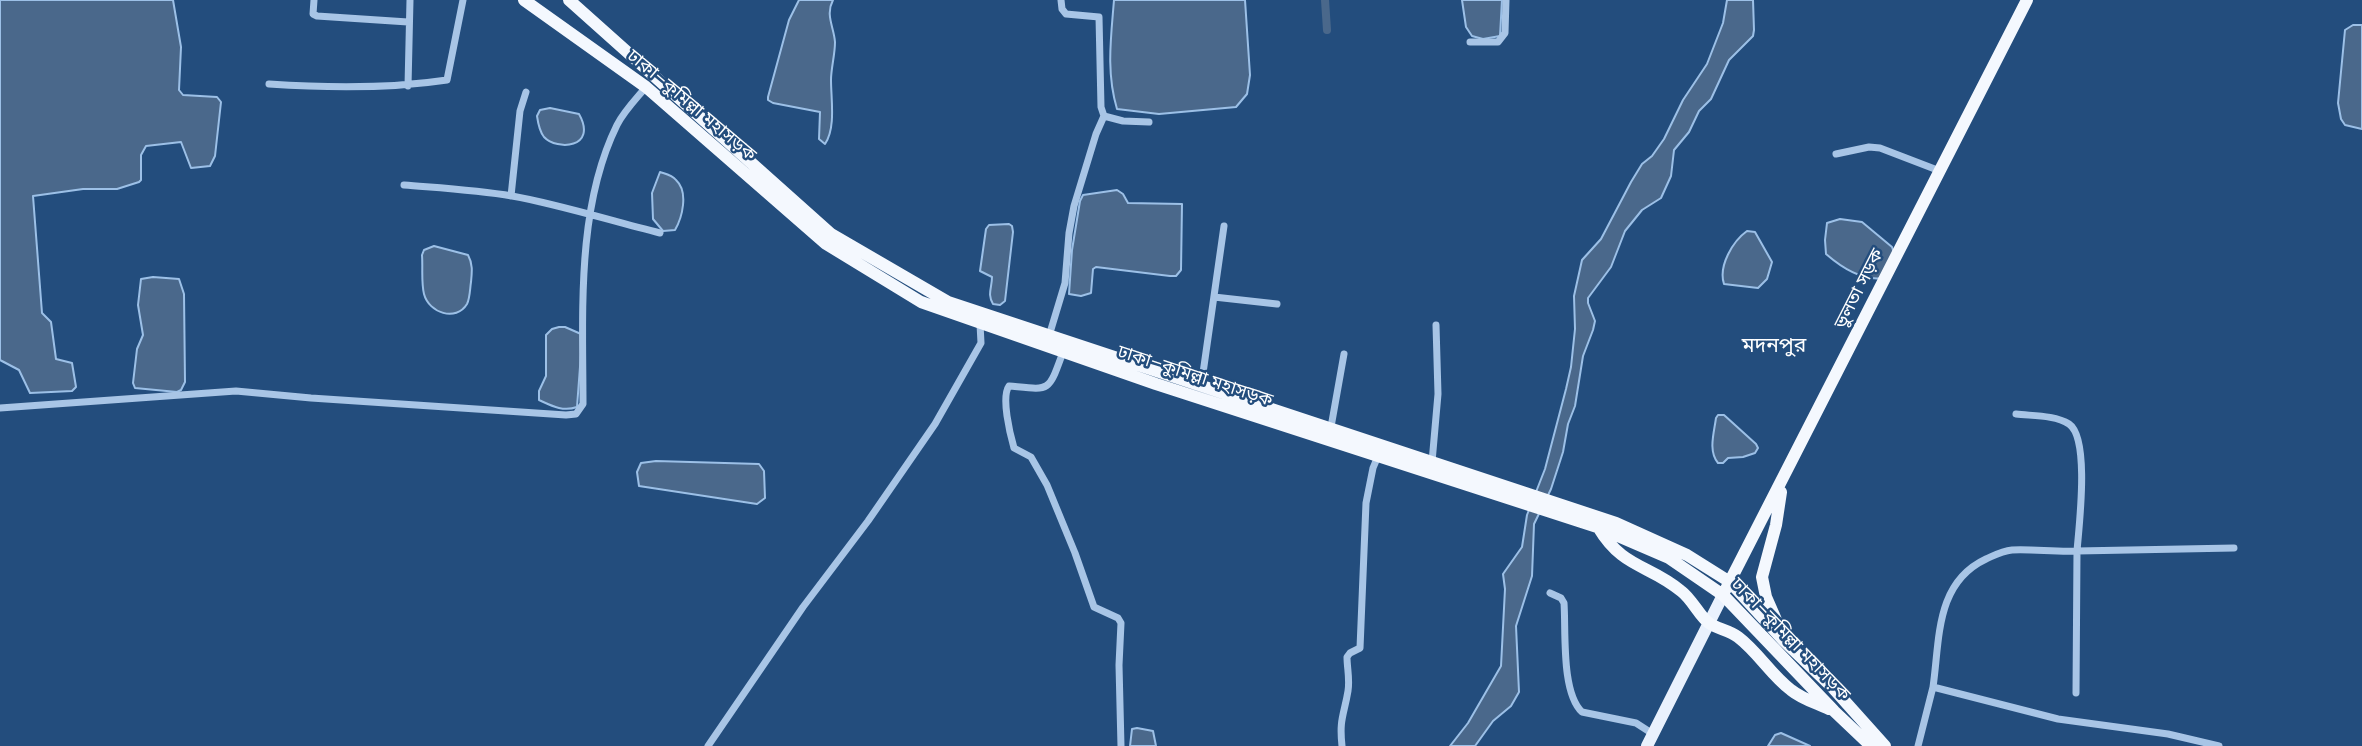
<!DOCTYPE html>
<meta charset="utf-8">
<style>
body{margin:0}
canvas{display:block;background:#234d7d}
</style>
<canvas width="2362" height="746"></canvas>
<script>
const c = document.querySelector('canvas').getContext('2d');
c.lineJoin = 'round';
function fillPath(path, color) {
  c.fillStyle = color;
  c.fill(path, 'evenodd');
}
function strokePath(path, color, width, dash) {
  c.strokeStyle = color;
  c.lineWidth = width;
  c.lineCap = dash ? 'butt' : 'round';
  c.setLineDash(dash || []);
  c.stroke(path);
}
function write(font, color, halo, rows, align = 'center') {
  c.font = font + ' Poppins,"Noto Sans Bengali",sans-serif';
  c.lineWidth = 5;
  c.setLineDash([]);
  c.textBaseline = 'middle';
  c.strokeStyle = halo;
  c.fillStyle = color;
  for (const [text, x, y, turn = 0] of rows) {
    c.save();
    c.translate(x, y);
    c.rotate((+turn || 0) * Math.PI / 180);
    c.textAlign = isNaN(turn) ? turn : align;
    if (halo) c.strokeText(text, 0, 0);
    c.fillText(text, 0, 0);
    c.restore();
  }
}
const water = new Path2D(`
 M 0,0 L 173,0 L 181,47 L 179,90 L 183,95 L 217,97 L 221,102 L 215,156 L 210,166 L 191,168 L 181,142 L 146,146 L 141,155 L 141,180 L 139,182 L 117,189 L 83,189 L 33,196 L 42,313 L 51,322 L 56,359 L 72,363 L 76,387 L 72,391 L 30,393 L 19,370 L 0,360 Z
 M 799,0 L 833,0 C 825,15 834,27 835,42 C 835,55 831,68 831,80 C 831,99 836,128 825,144 L 819,139 L 820,112 L 773,103 L 768,100 L 768,97 L 789,20 Z
 M 1114,0 L 1245,0 L 1250,75 L 1247,94 L 1236,107 L 1159,114 L 1117,109 C 1106,72 1111,38 1114,0 Z
 M 1462,0 L 1502,0 L 1500,36 L 1483,39 L 1472,36 L 1466,27 Z
 M 1727,0 L 1753,0 L 1754,30 L 1753,36 L 1729,60 L 1711,99 L 1699,111 L 1689,132 L 1674,150 L 1671,176 L 1661,198 L 1642,210 L 1625,231 L 1611,267 L 1588,298 L 1588,303 L 1595,321 L 1593,330 L 1583,356 L 1575,406 L 1568,424 L 1563,452 L 1551,489 L 1534,524 L 1532,576 L 1516,626 L 1519,692 L 1511,706 L 1493,721 L 1475,746 L 1450,746 L 1468,723 L 1501,666 L 1505,589 L 1503,574 L 1522,547 L 1527,515 L 1545,469 L 1566,389 L 1571,367 L 1575,329 L 1574,296 L 1582,260 L 1601,239 L 1631,182 L 1642,164 L 1652,156 L 1664,139 L 1683,100 L 1707,64 L 1723,23 Z
 M 2353,25 L 2362,25 L 2362,129 L 2345,125 L 2341,119 L 2338,103 L 2345,30 Z
 M 550,108 L 579,114 C 598,148 557,151 544,137 C 540,132 538,123 537,116 L 540,110 Z
 M 660,172 C 666,174 672,175 676,180 C 689,192 682,218 675,230 L 663,231 L 653,219 L 652,193 Z
 M 1117,190 L 1123,194 L 1128,203 L 1182,204 L 1181,270 L 1176,276 L 1170,276 L 1096,267 L 1093,269 L 1091,293 L 1081,296 L 1069,294 L 1072,250 L 1080,201 L 1083,195 Z
 M 1840,219 L 1862,222 L 1892,247 L 1894,253 L 1883,278 C 1862,281 1841,267 1826,254 L 1825,240 L 1827,223 Z
 M 1009,224 L 1012,226 L 1013,232 L 1005,301 L 1000,305 L 993,304 C 987,294 992,288 992,277 L 980,271 L 986,229 L 989,225 Z
 M 1747,231 L 1755,232 L 1772,262 L 1767,279 L 1758,288 L 1724,284 C 1718,266 1733,241 1747,231 Z
 M 434,246 L 468,255 C 473,264 472,272 471,282 C 470,288 470,298 467,304 C 456,322 429,313 424,294 C 421,282 423,267 422,255 L 424,250 Z
 M 153,277 L 179,279 L 184,294 L 185,382 L 181,390 L 177,392 L 135,388 L 133,383 L 137,349 L 143,335 L 138,305 L 141,279 Z
 M 559,327 L 565,327 L 581,334 L 582,340 L 577,407 C 563,412 552,406 539,400 L 539,391 L 546,376 L 546,335 L 552,329 Z
 M 1718,415 L 1724,415 L 1756,444 L 1758,448 L 1755,453 L 1743,457 L 1728,458 L 1723,463 L 1718,463 C 1708,451 1714,433 1716,418 Z
 M 656,461 L 759,464 L 764,471 L 765,498 L 757,504 L 639,486 L 637,472 L 641,463 Z
 M 1137,728 L 1153,731 L 1156,746 L 1130,746 L 1132,729 Z
 M 1781,733 L 1810,746 L 1768,746 L 1775,735 Z`);
fillPath(water, '#4a688b');
strokePath(water, '#9cc0e7', 2);
strokePath(new Path2D(`
 M 1325,0 L 1327,30`), '#4a688b', 8);
strokePath(new Path2D(`
 M 314,0 L 313,14 L 317,16 L 408,22
 M 1061,0 L 1062,9 L 1066,14 L 1099,17 L 1101,107 L 1104,116 L 1123,121 L 1149,122
 M 1470,42 L 1498,42 L 1505,33 L 1506,0
 M 269,84 C 328,88 388,89 447,80 L 463,0
 M 408,86 L 410,0
 M 1836,154 L 1869,147 L 1880,148 L 1940,171
 M 404,185 C 440,188 477,190 512,196 C 562,205 611,221 660,233
 M 511,196 L 520,111 L 526,92
 M 1214,297 L 1277,304
 M 1049,336 L 1065,283 L 1069,233 L 1074,206 L 1096,134 L 1104,116
 M 1063,352 C 1048,393 1051,390 1009,386 C 1001,397 1010,434 1014,448 L 1031,457 L 1047,485 L 1075,553 L 1094,607 L 1118,618 L 1121,623 L 1119,665 L 1121,746
 M 1201,387 L 1224,226
 M 0,408 L 236,391 L 311,398 L 566,415 L 576,414 L 583,404 C 583,314 576,208 617,125 C 624,111 636,99 646,87
 M 1331,427 L 1344,354
 M 1432,462 L 1438,394 L 1436,325
 M 1550,593 L 1561,598 L 1564,603 C 1566,631 1561,692 1582,712 L 1636,723 L 1653,734
 M 1933,687 C 1940,639 1935,583 1986,559 C 1995,555 2002,551 2012,550 C 2033,549 2055,552 2077,551 C 2079,526 2090,438 2069,424 C 2055,415 2032,416 2016,414
 M 2076,693 L 2077,551 L 2234,548
 M 708,746 L 803,607 L 868,521 L 935,424 L 981,343 L 980,324
 M 1342,746 C 1339,719 1344,715 1348,691 C 1350,679 1347,668 1347,657 L 1350,653 L 1360,648 L 1366,503 L 1373,468 L 1378,456
 M 1918,746 L 1933,687 L 2058,719 L 2168,734 L 2219,746`), '#a8c5e6', 7);
strokePath(new Path2D(`
 M 1647,746 L 1723,595`), '#e9f1fd', 12);
strokePath(new Path2D(`
 M 524,0 L 646,87 L 826,244 L 921,302 L 1156,384 L 1597,527 L 1669,558 L 1723,595 L 1834,711 L 1871,746
 M 569,0 L 831,234 L 948,302 L 1616,523 L 1687,555 L 1730,582 L 1784,641 L 1833,688 L 1885,746
 M 1598,527 C 1623,569 1649,564 1681,591 C 1692,599 1700,617 1709,623 C 1717,629 1729,630 1738,637 C 1758,652 1771,675 1791,690 C 1802,699 1816,703 1829,709
 M 1726,589 L 2027,0
 M 1780,629 L 1766,597 L 1762,577 L 1776,525 L 1781,492`), '#f4f8fe', 12);
write('18px', '#fff', '#234d7d', [
 ["ঢাকা–কুমিল্লা মহাসড়ক",691,106,40],
 ["ভুলতা সড়ক",1860,289,-63],
 ["ঢাকা–কুমিল্লা মহাসড়ক",1195,377,18],
 ["ঢাকা–কুমিল্লা মহাসড়ক",1790,640,46]
]);
write('21px', '#fff', '#234d7d', [
 ["মদনপুর",1774,347]
]);
</script>
